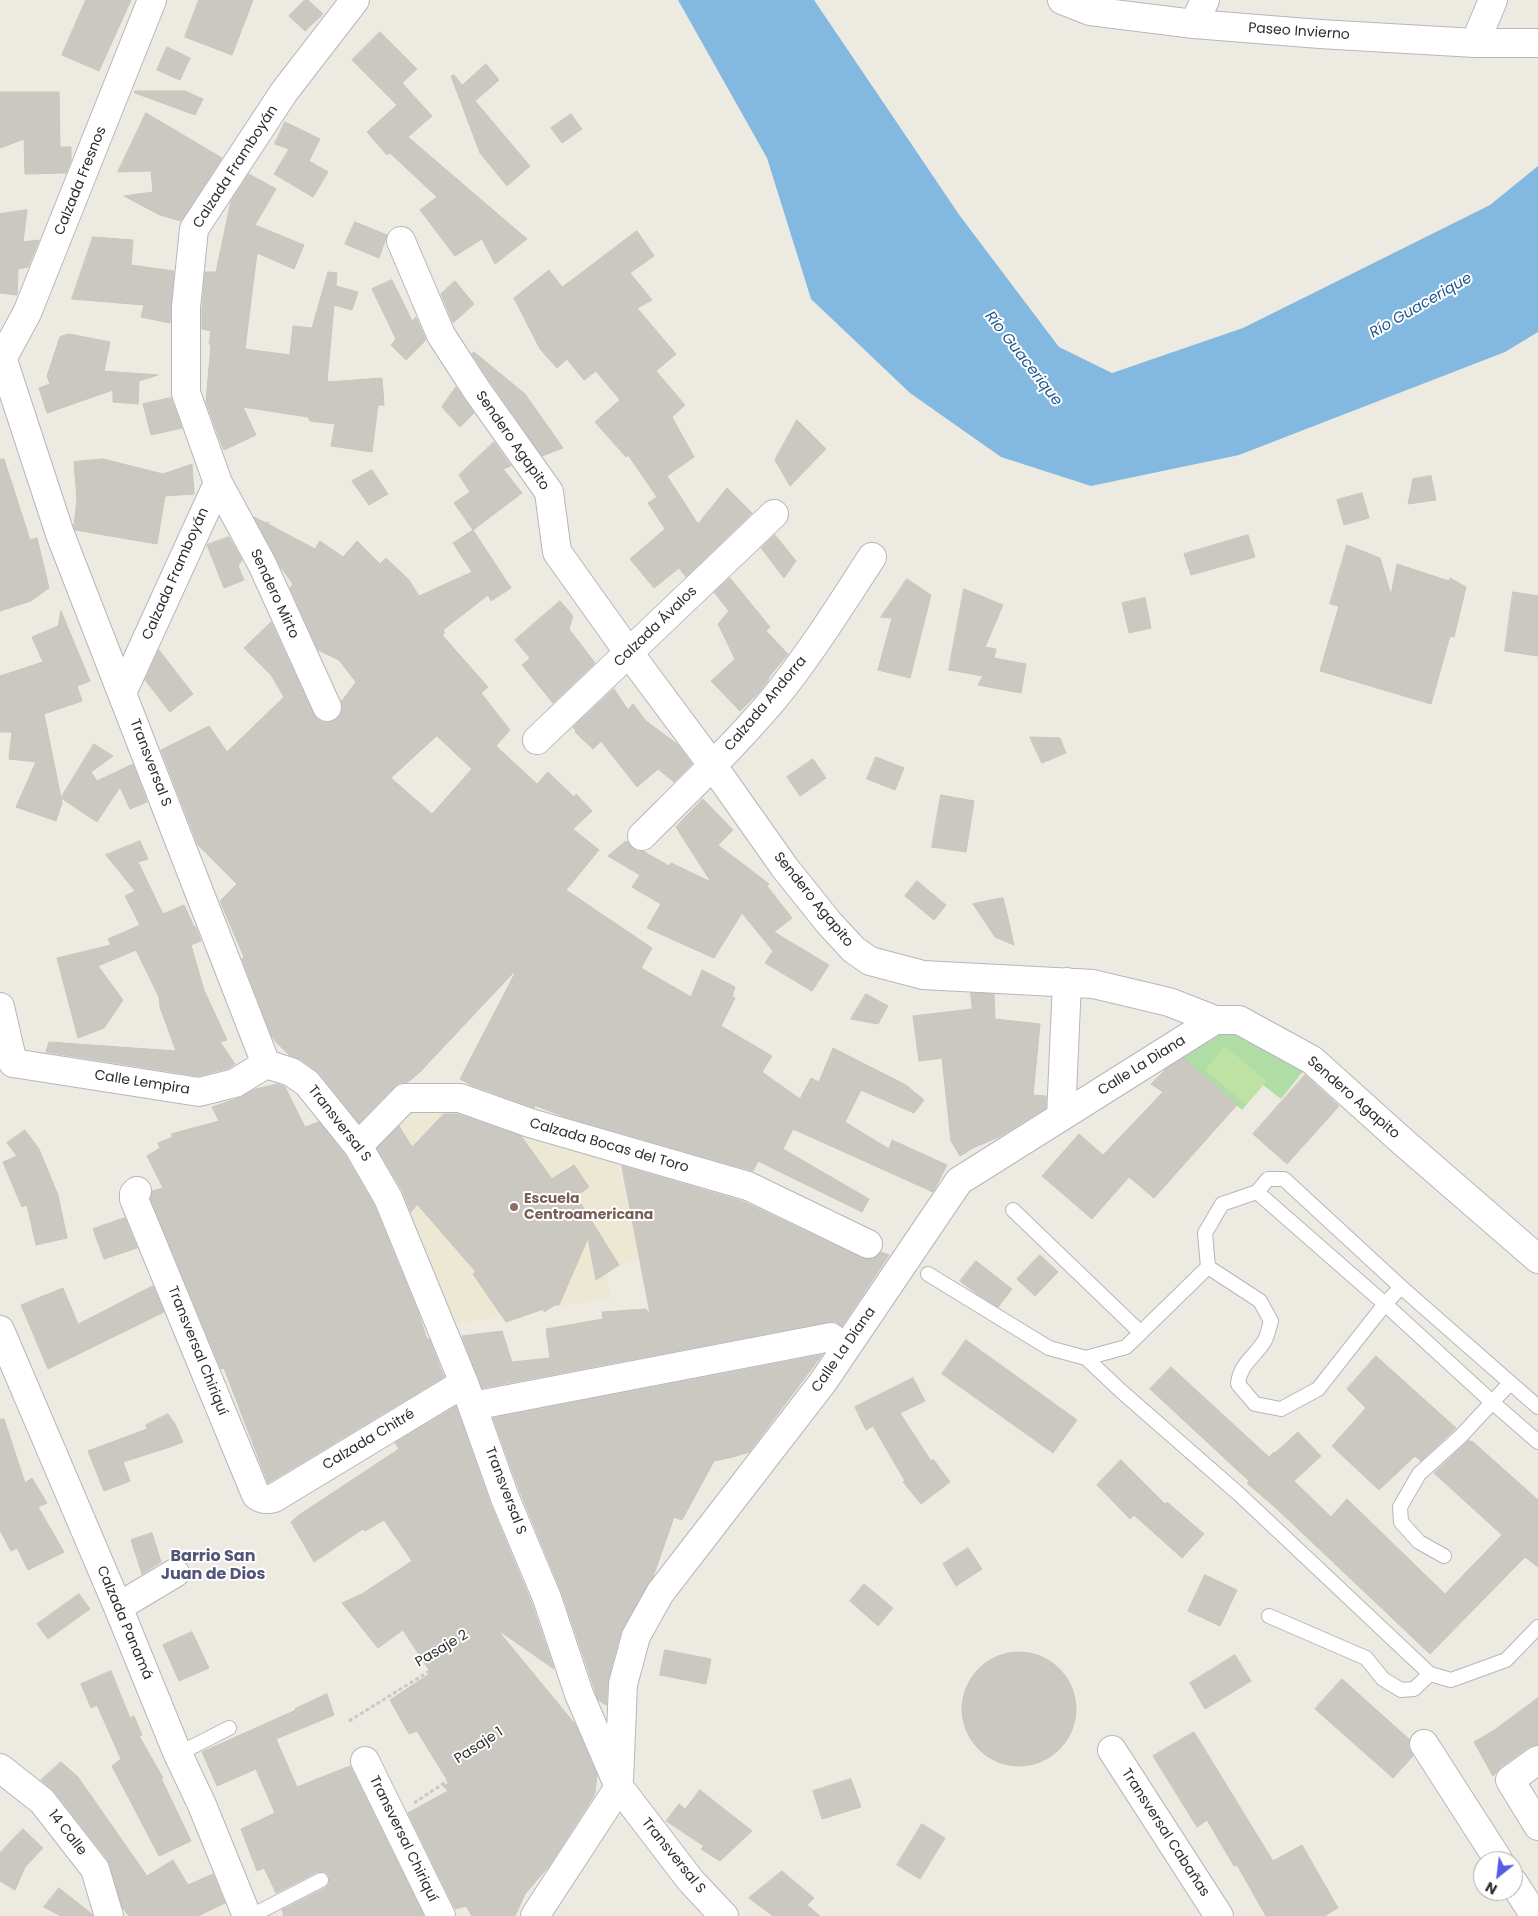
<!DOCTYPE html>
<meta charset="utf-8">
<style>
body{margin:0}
#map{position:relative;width:1538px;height:1916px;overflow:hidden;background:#edeae2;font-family:Poppins,sans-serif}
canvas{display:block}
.north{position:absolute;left:1473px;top:1851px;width:50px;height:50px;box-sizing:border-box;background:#fff;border:1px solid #ababab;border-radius:50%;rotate:209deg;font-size:14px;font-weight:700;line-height:20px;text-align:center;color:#2e2e2e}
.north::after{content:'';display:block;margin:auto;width:18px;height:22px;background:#585ce4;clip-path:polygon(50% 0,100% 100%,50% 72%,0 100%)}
</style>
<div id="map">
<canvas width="1538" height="1916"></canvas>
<div class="north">N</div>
</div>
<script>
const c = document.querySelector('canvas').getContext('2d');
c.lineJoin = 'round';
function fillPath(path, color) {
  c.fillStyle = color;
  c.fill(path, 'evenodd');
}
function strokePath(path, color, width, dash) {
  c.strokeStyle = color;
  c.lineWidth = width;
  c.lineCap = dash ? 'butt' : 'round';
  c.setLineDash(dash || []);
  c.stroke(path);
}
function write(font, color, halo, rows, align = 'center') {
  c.font = font + ' Poppins,sans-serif';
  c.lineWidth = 4;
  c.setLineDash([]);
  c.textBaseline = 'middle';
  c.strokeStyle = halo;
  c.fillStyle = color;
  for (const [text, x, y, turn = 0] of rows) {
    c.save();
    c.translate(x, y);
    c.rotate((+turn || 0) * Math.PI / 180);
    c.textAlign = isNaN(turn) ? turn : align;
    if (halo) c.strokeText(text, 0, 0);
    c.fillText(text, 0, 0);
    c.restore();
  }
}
fillPath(new Path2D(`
 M 445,1100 L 616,1154 L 639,1259 L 606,1268 L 611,1298 L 455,1324 L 370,1144 L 416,1108 Z`), '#ece8d4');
fillPath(new Path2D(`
 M 1215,1020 L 1312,1060 L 1281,1099 L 1263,1085 L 1242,1110 L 1180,1056 Z`), '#b0dca6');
fillPath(new Path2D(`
 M 1225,1046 L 1267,1081 L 1246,1105 L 1205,1070 Z`), '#bde2a3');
fillPath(new Path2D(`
 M 678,0 L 814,0 L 960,216 L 1059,347 L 1112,373 L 1243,328 L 1490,205 L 1538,166 L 1538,332 L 1505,352 L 1239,455 L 1091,486 L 1001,457 L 910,393 L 811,299 L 767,158 Z`), '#83b9e1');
const building = new Path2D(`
 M 86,0 L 131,0 L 99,71 L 62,55 Z
 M 199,0 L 253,0 L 232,55 L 185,37 Z
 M 305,0 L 308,0 L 323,14 L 305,31 L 289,16 Z
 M 380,32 L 417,69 L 402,83 L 432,116 L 408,137 L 527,239 L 495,264 L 482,239 L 455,256 L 420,210 L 437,197 L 390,153 L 387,155 L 367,132 L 397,105 L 352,60 Z
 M 167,47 L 190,58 L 180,80 L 157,70 Z
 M 486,64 L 499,80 L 475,101 L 530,166 L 507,186 L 480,153 L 451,76 L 454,75 L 462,85 Z
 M 135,91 L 185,91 L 203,99 L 195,115 L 135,93 Z
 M 0,92 L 59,92 L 60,147 L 71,147 L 71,160 L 66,173 L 25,174 L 24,139 L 0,148 Z
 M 146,113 L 222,158 L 181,221 L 160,215 L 124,196 L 153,192 L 151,171 L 118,172 Z
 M 571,114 L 582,129 L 562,143 L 551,128 Z
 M 285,122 L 320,139 L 309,161 L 328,172 L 313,197 L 274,174 L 289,149 L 275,144 Z
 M 249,174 L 276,189 L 255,225 L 304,245 L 294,269 L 257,253 L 245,349 L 290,355 L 293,326 L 312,328 L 328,272 L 337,273 L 336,286 L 358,292 L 352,310 L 334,305 L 327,382 L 382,378 L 384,405 L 378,405 L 372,452 L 331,446 L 335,424 L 310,421 L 308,417 L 243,407 L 256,435 L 224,450 L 219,438 L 206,402 L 211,345 L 209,344 L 211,331 L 202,329 L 202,308 L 205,272 L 216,272 L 231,201 Z
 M 27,210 L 23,242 L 39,240 L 28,267 L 18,269 L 17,295 L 0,293 L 0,214 Z
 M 355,222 L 387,235 L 379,258 L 345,244 Z
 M 637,231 L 654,256 L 630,273 L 652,300 L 637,308 L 676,354 L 656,371 L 685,405 L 672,417 L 694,457 L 667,476 L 698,524 L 727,488 L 752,513 L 686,577 L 679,568 L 654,588 L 630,559 L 665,529 L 648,503 L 657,497 L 628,455 L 626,457 L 595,422 L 620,400 L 596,371 L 584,380 L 567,359 L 557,368 L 540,349 L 514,298 L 549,270 L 562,287 Z
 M 93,237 L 133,240 L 131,265 L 174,271 L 170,323 L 141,317 L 144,305 L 72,299 Z
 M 392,280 L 412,321 L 416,317 L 426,340 L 406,360 L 391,345 L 396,339 L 372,289 Z
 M 455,281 L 474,304 L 453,323 L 441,294 Z
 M 69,334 L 110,342 L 104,371 L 158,375 L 139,381 L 138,404 L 113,402 L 113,390 L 47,413 L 39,388 L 50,384 L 47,376 L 60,337 Z
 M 474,352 L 525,394 L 563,448 L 542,456 L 489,380 L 472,354 Z
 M 456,387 L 474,413 L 460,427 L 442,407 Z
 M 171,398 L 182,428 L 151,435 L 143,404 Z
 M 797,420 L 826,449 L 790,486 L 775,460 Z
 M 494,442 L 511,466 L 503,469 L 522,493 L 473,530 L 454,503 L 470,492 L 459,475 Z
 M 4,459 L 30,540 L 37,538 L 49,588 L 31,601 L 0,611 L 0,460 Z
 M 103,459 L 163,474 L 192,464 L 194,494 L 165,496 L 157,544 L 75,530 L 74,525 L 77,500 L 74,462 Z
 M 372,470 L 388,494 L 369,505 L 352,481 Z
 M 1431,476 L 1436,500 L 1408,504 L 1413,479 Z
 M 1362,493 L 1369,518 L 1344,525 L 1337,500 Z
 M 254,517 L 266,523 L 269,522 L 268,524 L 315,549 L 320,541 L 343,557 L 357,541 L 380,564 L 386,558 L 409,580 L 419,596 L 472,572 L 453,543 L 473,530 L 511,588 L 491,601 L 488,595 L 443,630 L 445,633 L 442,635 L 488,687 L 481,693 L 510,730 L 496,746 L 537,784 L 548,772 L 574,797 L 576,794 L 592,811 L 573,829 L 599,850 L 566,890 L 652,948 L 641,968 L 691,997 L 702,970 L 735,987 L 732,997 L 735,998 L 721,1026 L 772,1056 L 762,1072 L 800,1099 L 811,1078 L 819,1082 L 833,1048 L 906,1085 L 924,1100 L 914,1113 L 861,1090 L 845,1122 L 889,1149 L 892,1140 L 947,1165 L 933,1192 L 793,1129 L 783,1149 L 869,1199 L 862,1212 L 758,1161 L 753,1171 L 565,1117 L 534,1105 L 535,1108 L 471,1085 L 460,1079 L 515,973 L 514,972 L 419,1073 L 408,1082 L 399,1083 L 394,1087 L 359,1123 L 319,1073 L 300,1059 L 289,1055 L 278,1044 L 272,1037 L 242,959 L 244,957 L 220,901 L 237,884 L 198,845 L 161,750 L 209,726 L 227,752 L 284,697 L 271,675 L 244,648 L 271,622 L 313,713 L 318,720 L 325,723 L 334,721 L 339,716 L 342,709 L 341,702 L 356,682 L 339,660 L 318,650 L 290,588 L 293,584 L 280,566 ZM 437,736 L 472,769 L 432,814 L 391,778 Z
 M 775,535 L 796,561 L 784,578 L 761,548 Z
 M 1248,535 L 1255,557 L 1191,575 L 1184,554 Z
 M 229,537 L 242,560 L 238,566 L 244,580 L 224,588 L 207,545 Z
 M 1347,545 L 1380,558 L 1391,595 L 1397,564 L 1449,581 L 1450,578 L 1466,587 L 1454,637 L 1450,636 L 1431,704 L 1320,671 L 1339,606 L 1330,604 Z
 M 730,578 L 770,627 L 766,631 L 788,654 L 768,678 L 769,679 L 760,691 L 740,711 L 711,681 L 735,659 L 718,624 L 729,611 L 714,592 Z
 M 907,579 L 931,595 L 910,678 L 878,670 L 892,618 L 881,617 Z
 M 964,589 L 1003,605 L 985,647 L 996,649 L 994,658 L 1026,664 L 1021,693 L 978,685 L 983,676 L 949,670 Z
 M 1513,592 L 1538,596 L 1538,656 L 1505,651 Z
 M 1145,598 L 1151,628 L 1129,633 L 1122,603 Z
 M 560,601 L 573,616 L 569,629 L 595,663 L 553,703 L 522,665 L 530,658 L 515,640 Z
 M 61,611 L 90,681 L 77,686 L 82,701 L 44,714 L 62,803 L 56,821 L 16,807 L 36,762 L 9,759 L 12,732 L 0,732 L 0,676 L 43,662 L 32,637 L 58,626 Z
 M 159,650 L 193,694 L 170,712 L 145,680 Z
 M 614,689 L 628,710 L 633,704 L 646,721 L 677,744 L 692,764 L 674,782 L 658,769 L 637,787 L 601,741 L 593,749 L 575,732 L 576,731 L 573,727 Z
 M 1030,737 L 1060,738 L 1066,753 L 1042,763 Z
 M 94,744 L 113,756 L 91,772 L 97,781 L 133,764 L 147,802 L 130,809 L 120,787 L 97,822 L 61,798 Z
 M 876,757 L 904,768 L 895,790 L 867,779 Z
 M 813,759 L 826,778 L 800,796 L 787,777 Z
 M 941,795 L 974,801 L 966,852 L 932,847 Z
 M 703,799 L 733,830 L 718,845 L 769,884 L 767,886 L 792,918 L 774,932 L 829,965 L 812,991 L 765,963 L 773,951 L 742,913 L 714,958 L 647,928 L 661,904 L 632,887 L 640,875 L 608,856 L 626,841 L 637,851 L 643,851 L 669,866 L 671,863 L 711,882 L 676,827 Z
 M 140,841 L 148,859 L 138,862 L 163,914 L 184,905 L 194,927 L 195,926 L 201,941 L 191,945 L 204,990 L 227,1040 L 220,1042 L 235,1064 L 229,1068 L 198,1076 L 46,1052 L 49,1042 L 176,1051 L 160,1007 L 159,997 L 136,950 L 98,966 L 123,1000 L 104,1028 L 78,1038 L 57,958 L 111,945 L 108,939 L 140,925 L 125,896 L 135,891 L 106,855 Z
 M 917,881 L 946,905 L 934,920 L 905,896 Z
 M 1003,898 L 1008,918 L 1014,945 L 995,937 L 973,904 Z
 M 971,993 L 994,994 L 995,1019 L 1040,1024 L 1033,1095 L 1046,1096 L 1046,1108 L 999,1137 L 973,1148 L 960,1156 L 951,1141 L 942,1058 L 919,1061 L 913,1016 L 972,1009 Z
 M 866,994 L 888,1006 L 878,1024 L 851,1019 Z
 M 1183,1058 L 1237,1105 L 1154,1198 L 1129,1177 L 1092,1219 L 1042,1176 L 1079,1134 L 1103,1155 L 1163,1092 L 1151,1084 L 1166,1069 Z
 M 1305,1075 L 1339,1106 L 1287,1164 L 1253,1134 Z
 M 277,1084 L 285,1087 L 305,1127 L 319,1122 L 345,1155 L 374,1205 L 418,1312 L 427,1339 L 429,1339 L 444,1377 L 268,1483 L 224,1368 L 221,1369 L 150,1198 L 152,1191 L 163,1188 L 147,1156 L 160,1148 L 158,1143 L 173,1137 L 171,1134 L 219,1121 L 212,1107 L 239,1098 L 253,1090 Z
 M 444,1114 L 457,1114 L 521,1136 L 552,1179 L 574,1165 L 589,1187 L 576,1196 L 619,1265 L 596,1280 L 588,1238 L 559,1305 L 555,1305 L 544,1312 L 544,1309 L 506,1322 L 473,1274 L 476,1272 L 417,1204 L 411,1212 L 402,1190 L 377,1148 L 399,1126 L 412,1147 Z
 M 25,1130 L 39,1149 L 58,1195 L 67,1238 L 36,1245 L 27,1205 L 22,1207 L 3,1162 L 17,1156 L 7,1143 Z
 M 622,1166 L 742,1201 L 862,1258 L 870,1259 L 876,1257 L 881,1252 L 889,1255 L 842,1326 L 836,1322 L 828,1322 L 482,1388 L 462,1336 L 502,1331 L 512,1362 L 550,1358 L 546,1329 L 603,1319 L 602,1312 L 646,1309 L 650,1314 Z
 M 125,1218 L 137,1248 L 104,1259 L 93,1229 Z
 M 1040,1255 L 1058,1272 L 1035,1296 L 1017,1279 Z
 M 976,1261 L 1012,1289 L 998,1307 L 977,1294 L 960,1281 Z
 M 153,1286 L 164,1312 L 48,1369 L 21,1305 L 63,1288 L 78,1324 Z
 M 966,1340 L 1077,1420 L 1053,1453 L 942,1374 Z
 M 822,1355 L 749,1452 L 733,1457 L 714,1461 L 682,1520 L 674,1517 L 653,1577 L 621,1632 L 608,1680 L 606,1705 L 598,1700 L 594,1688 L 562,1593 L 520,1492 L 493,1418 Z
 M 1376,1356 L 1456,1428 L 1421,1461 L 1415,1456 L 1379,1490 L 1332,1446 L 1366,1408 L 1347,1389 Z
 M 1171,1367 L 1269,1457 L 1274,1452 L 1275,1453 L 1298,1432 L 1321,1456 L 1294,1481 L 1331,1517 L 1347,1499 L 1445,1594 L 1502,1535 L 1434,1473 L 1469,1440 L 1471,1442 L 1472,1441 L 1538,1500 L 1538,1567 L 1525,1557 L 1430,1654 L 1277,1509 L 1247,1483 L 1249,1481 L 1150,1389 Z
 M 913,1378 L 925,1401 L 900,1413 L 931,1461 L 933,1459 L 950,1482 L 921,1504 L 903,1482 L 905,1481 L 873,1426 L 866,1430 L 855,1407 Z
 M 456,1406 L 490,1503 L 532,1604 L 554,1669 L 501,1632 L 500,1633 L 575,1724 L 597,1774 L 595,1793 L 592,1799 L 549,1866 L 525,1894 L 515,1916 L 472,1916 L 466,1906 L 455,1909 L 408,1813 L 448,1791 L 443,1786 L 449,1783 L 417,1731 L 409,1734 L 390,1700 L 431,1673 L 403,1630 L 378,1648 L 342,1603 L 362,1594 L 412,1561 L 384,1520 L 365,1531 L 363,1529 L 314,1562 L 291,1522 L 299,1515 L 399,1449 L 395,1443 Z
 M 168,1414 L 175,1424 L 183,1442 L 167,1448 L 123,1462 L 130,1481 L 104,1491 L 88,1451 L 147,1429 L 146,1425 Z
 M 0,1419 L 4,1419 L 25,1483 L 32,1478 L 47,1503 L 38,1507 L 64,1552 L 28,1570 L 17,1548 L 11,1551 L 0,1530 Z
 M 1121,1460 L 1165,1504 L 1167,1502 L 1204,1534 L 1182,1558 L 1134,1515 L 1130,1519 L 1097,1485 Z
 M 152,1533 L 161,1562 L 142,1574 L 131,1540 Z
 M 968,1548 L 982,1569 L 956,1586 L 943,1564 Z
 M 1205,1575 L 1237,1590 L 1220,1626 L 1188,1611 Z
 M 864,1584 L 893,1608 L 878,1626 L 850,1601 Z
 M 79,1594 L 90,1609 L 48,1639 L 37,1624 Z
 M 192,1632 L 209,1668 L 179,1681 L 163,1645 Z
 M 665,1650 L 711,1659 L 706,1684 L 660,1675 Z
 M962 1709a57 57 0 1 1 114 0a57 57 0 1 1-114 0Z
 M 1235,1655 L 1251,1681 L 1205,1709 L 1190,1683 Z
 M 111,1671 L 130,1718 L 134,1716 L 142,1735 L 139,1736 L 163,1778 L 161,1778 L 191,1841 L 159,1856 L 112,1766 L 121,1759 L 97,1705 L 91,1708 L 81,1684 Z
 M 1342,1679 L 1409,1739 L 1408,1745 L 1413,1756 L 1393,1778 L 1315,1709 Z
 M 327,1694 L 334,1715 L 276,1739 L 297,1787 L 350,1766 L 424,1916 L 284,1916 L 282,1910 L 325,1888 L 329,1884 L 329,1876 L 325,1872 L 317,1872 L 276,1893 L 264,1868 L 257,1871 L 241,1829 L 275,1813 L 256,1769 L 217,1786 L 202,1752 L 296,1710 L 295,1709 Z
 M 1538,1698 L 1538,1745 L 1529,1747 L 1501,1767 L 1493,1776 L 1474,1742 L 1493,1731 Z
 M 1194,1732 L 1273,1861 L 1302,1845 L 1338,1908 L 1324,1916 L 1266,1916 L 1237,1865 L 1234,1866 L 1207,1820 L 1197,1827 L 1153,1756 Z
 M 61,1762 L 78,1777 L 147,1876 L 173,1860 L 188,1885 L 213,1874 L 225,1903 L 198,1916 L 129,1916 L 122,1907 L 108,1860 L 54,1791 L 41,1780 Z
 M 851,1779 L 861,1807 L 822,1819 L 813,1791 Z
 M 700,1790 L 752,1831 L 720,1861 L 701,1849 L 704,1846 L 666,1821 L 679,1804 L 685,1809 Z
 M 922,1824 L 945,1838 L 920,1879 L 897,1865 Z
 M 23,1829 L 43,1848 L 25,1867 L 15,1890 L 0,1881 L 0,1853 Z
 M 782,1871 L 814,1898 L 807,1905 L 820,1916 L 773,1916 L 749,1898 Z
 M 59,1888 L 93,1915 L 93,1916 L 61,1916 L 44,1907 Z`);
fillPath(building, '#cac8c0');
strokePath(building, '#c8c6bc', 1);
const lane = new Path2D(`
 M 1257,1192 L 1385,1304 L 1492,1402 L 1538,1442
 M 1013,1210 L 1141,1333
 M 1208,1267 L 1260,1301 L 1271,1321 C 1269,1327 1268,1334 1265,1340 C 1256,1356 1240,1363 1238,1384 L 1255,1404 L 1281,1409 L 1318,1389 L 1385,1304 L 1401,1287
 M 928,1274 L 1049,1348 L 1086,1358 L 1126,1347 L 1208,1267 L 1205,1233 L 1222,1204 L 1257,1192 L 1268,1179 L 1284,1179 L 1401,1287 L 1538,1407
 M 1086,1358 L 1121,1391 L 1240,1495 L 1430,1674 L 1451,1680 L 1506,1660 L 1538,1627
 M 1444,1556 L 1419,1542 L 1401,1522 L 1400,1507 L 1419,1474 L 1461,1436 L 1510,1383
 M 1269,1616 L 1366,1658 L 1383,1679 L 1401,1690 L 1414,1689 L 1430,1674
 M 177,1752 L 184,1751 L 229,1728
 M 251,1916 L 321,1880`);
const street = new Path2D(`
 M 1062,0 L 1090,11 L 1194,24 L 1320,34 L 1475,43 L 1538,43
 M 1194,24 L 1205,0
 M 1475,43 L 1493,0
 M 401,241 L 441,335 L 476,389 L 549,492 L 557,552 L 629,653 L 713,766 L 785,868 L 829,923 L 854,950 L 870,961 L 923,975 L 1093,984 L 1169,1002 L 1215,1020 L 1239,1020 L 1312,1060 L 1402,1141 L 1538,1259
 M 0,351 L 60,534 L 266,1064 L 291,1072 L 307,1083 L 358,1146 L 388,1198 L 464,1383 L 505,1498 L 547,1598 L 579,1694 L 619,1787 L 691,1881 L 724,1916
 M 2,359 L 27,313 L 152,0
 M 218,483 L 262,564 L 327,707
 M 122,693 L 218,483 L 186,393 L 186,307 L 194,229 L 284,92 L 355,0
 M 537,740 L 774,514
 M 642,836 C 686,792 731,749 772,701 C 809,656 840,606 872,557
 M 0,1007 L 13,1063
 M 13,1063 L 199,1092 L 235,1083 L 266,1064
 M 1061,1117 L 1067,982
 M 358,1146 L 405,1098 L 460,1098 L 530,1123 L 748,1186 L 868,1244
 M 137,1191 L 134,1194 L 134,1199 L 256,1495 C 261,1499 267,1500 274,1498 L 464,1383
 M 0,1330 L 118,1607 L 177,1752 L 202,1805 L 247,1916
 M 473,1406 L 831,1337
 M 118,1607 L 175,1573
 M 1424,1744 L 1499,1861
 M 1112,1750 L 1219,1916
 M 1538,1760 L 1510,1780 L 1538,1826
 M 365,1761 L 441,1916
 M 0,1768 L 42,1801 L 95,1869 L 109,1916
 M 619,1780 L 623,1684 L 636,1636 L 660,1593 L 823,1382 L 959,1181 L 1215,1020
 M 1513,1882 L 1535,1916
 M 535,1916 L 619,1787`);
strokePath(lane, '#b5b6c0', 16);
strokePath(street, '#b5b6c0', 30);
strokePath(new Path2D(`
 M 349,1721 L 525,1612
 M 414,1803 L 559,1707`), '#c9c9c9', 3, [4, 2.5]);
strokePath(lane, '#fff', 14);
strokePath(street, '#fff', 28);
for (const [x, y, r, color] of [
 [514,1207,5,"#8d6e63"]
]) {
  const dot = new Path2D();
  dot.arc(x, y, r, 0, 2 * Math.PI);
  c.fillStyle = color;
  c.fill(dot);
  strokePath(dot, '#fff', 2);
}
write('14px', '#2e2e2e', '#fff', [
 ["Paseo Invierno",1299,32,4],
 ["Calzada Framboyán",236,167,-57],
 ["Calzada Fresnos",81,181,-68],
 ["Sendero Agapito",512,441,55],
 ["Calzada Framboyán",176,574,-66],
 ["Sendero Mirto",274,594,65],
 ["Calzada Ávalos",656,627,-44],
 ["Calzada Andorra",766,704,-50],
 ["Transversal S",150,763,69],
 ["Sendero Agapito",813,900,51],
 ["Calle La Diana",1142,1066,-32],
 ["Calle Lempira",142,1083,9],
 ["Sendero Agapito",1353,1098,41],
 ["Transversal S",339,1124,52],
 ["Calzada Bocas del Toro",609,1146,16],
 ["Calle La Diana",844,1350,-55],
 ["Transversal Chiriquí",197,1351,68],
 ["Calzada Chitré",369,1440,-31],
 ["Transversal S",505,1491,69],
 ["Calzada Panamá",124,1623,67],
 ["Pasaje 2",442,1649,-31],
 ["Pasaje 1",479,1746,-33],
 ["14 Calle",67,1833,52],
 ["Transversal Cabañas",1165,1833,57],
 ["Transversal Chiriquí",403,1839,64],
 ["Transversal S",673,1856,51]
]);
write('bold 14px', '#785e54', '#fff', [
 ["Escuela",524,1199],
 ["Centroamericana",524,1215]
], 'left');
write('italic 15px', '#1f5790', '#fff', [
 ["Río Guacerique",1421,306,-30],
 ["Río Guacerique",1023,359,52]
]);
write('bold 16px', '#535479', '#fff', [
 ["Barrio San",213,1557],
 ["Juan de Dios",213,1575]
]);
</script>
